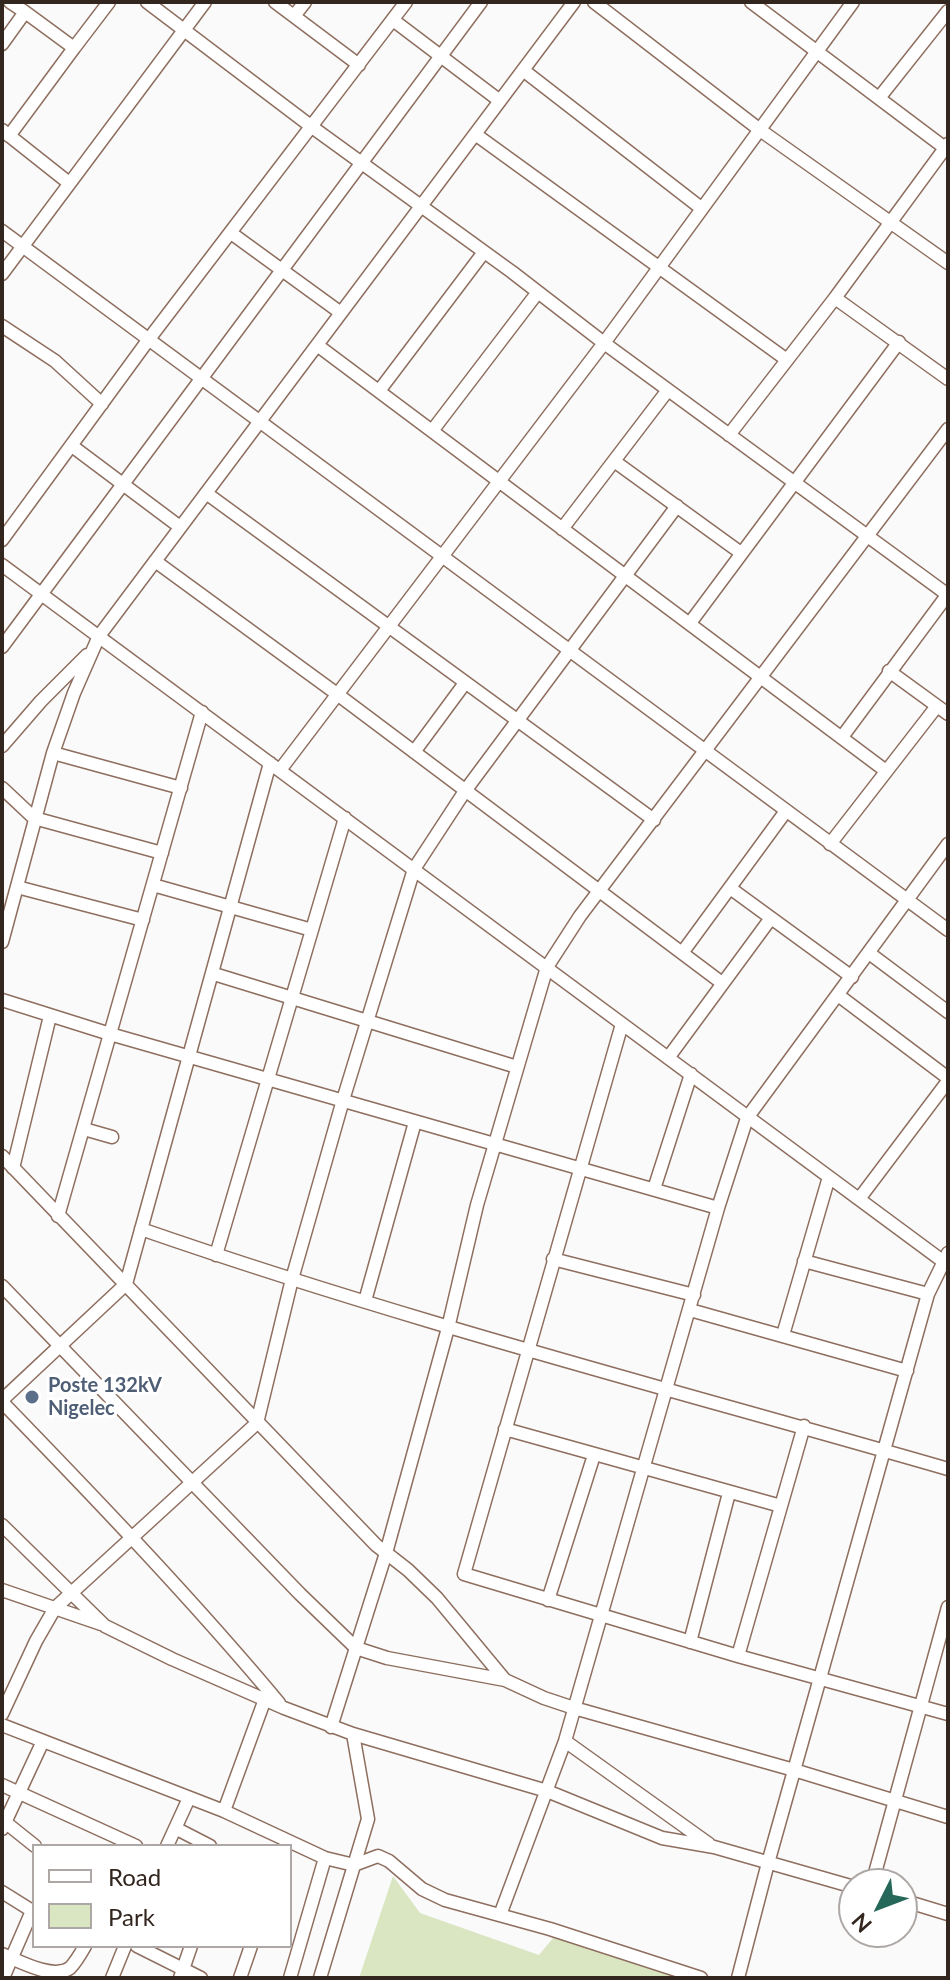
<!DOCTYPE html>
<style>
body{margin:0}
#map{position:relative;width:950px;height:1980px;overflow:hidden;background:#fafafa;font-family:Lato,sans-serif}
canvas{display:block}
.frame{position:absolute;inset:0;border:4px solid #33261f;pointer-events:none}
.legend{position:absolute;left:32px;top:1844px;width:260px;height:104px;box-sizing:border-box;background:#fff;border:2px solid #ada8a5;margin:0;padding:10px 14px;list-style:none;font-size:24px;color:#33261f}
.legend li{display:flex;align-items:center;gap:16px;height:40px}
.legend b{width:40px;border:2px solid #ada8a5}
.north{position:absolute;left:838px;top:1868px;width:80px;height:80px;box-sizing:border-box;background:#fff;border:2px solid #ada8a5;border-radius:50%;rotate:228deg;font-size:22px;font-weight:700;line-height:32px;text-align:center;color:#33261f}
.north::after{content:'';display:block;margin:auto;width:28px;height:36px;background:#25685a;clip-path:polygon(50% 0,100% 100%,50% 72%,0 100%)}
</style>
<div id="map">
<canvas width="950" height="1980"></canvas>
<div class="frame"></div>
<ul class="legend">
<li><b style="height:10px;background:#fff"></b>Road</li>
<li><b style="height:22px;background:#dae6c2"></b>Park</li>
</ul>
<div class="north">N</div>
</div>
<script>
const c = document.querySelector('canvas').getContext('2d');
c.lineJoin = 'round';
function fillPath(path, color) {
  c.fillStyle = color;
  c.fill(path, 'evenodd');
}
function strokePath(path, color, width, dash) {
  c.strokeStyle = color;
  c.lineWidth = width;
  c.lineCap = dash ? 'butt' : 'round';
  c.setLineDash(dash || []);
  c.stroke(path);
}
function write(font, color, halo, rows, align = 'center') {
  c.font = font + ' Lato,sans-serif';
  c.lineWidth = 6;
  c.setLineDash([]);
  c.textBaseline = 'middle';
  c.strokeStyle = halo;
  c.fillStyle = color;
  for (const [text, x, y, turn = 0] of rows) {
    c.save();
    c.translate(x, y);
    c.rotate((+turn || 0) * Math.PI / 180);
    c.textAlign = isNaN(turn) ? turn : align;
    if (halo) c.strokeText(text, 0, 0);
    c.fillText(text, 0, 0);
    c.restore();
  }
}
fillPath(new Path2D(`
 M 393,1876 L 420,1913 L 539,1955 L 558,1932 L 685,1978 L 359,1978 Z`), '#dae6c2');
const minor = new Path2D(`
 M 147,2 L 312,127 L 512,272 L 604,343 L 948,595
 M 275,2 L 359,65
 M 594,2 L 760,130 L 948,263
 M 751,2 L 945,148
 M 294,16 L 305,2
 M 393,20 L 500,101
 M 2,44 L 25,12 L 10,2
 M 74,48 L 109,2
 M 523,70 L 701,208
 M 879,98 L 948,11
 M 2,130 L 69,183
 M 475,134 L 787,360
 M 9,136 L 74,48 L 25,12
 M 2,231 L 948,930
 M 231,233 L 341,313
 M 2,274 L 205,2
 M 835,298 L 948,379
 M 2,326 L 55,361 L 102,404
 M 317,345 L 886,771
 M 379,391 L 484,252
 M 432,431 L 538,292
 M 729,435 L 835,298 L 948,144
 M 72,446 L 180,527
 M 614,461 L 741,553
 M 206,493 L 654,820
 M 562,529 L 668,390
 M 2,540 L 149,339 L 406,2
 M 155,561 L 337,694 L 722,983
 M 2,565 L 948,1265
 M 690,623 L 899,342
 M 2,647 L 481,2
 M 889,671 L 948,714
 M 842,737 L 948,594
 M 2,746 L 41,701 L 87,655
 M 414,752 L 465,683
 M 53,753 L 181,788
 M 280,770 L 604,343 L 853,2
 M 2,788 L 34,818 L 162,853
 M 830,844 L 937,706
 M 153,885 L 312,930
 M 17,887 L 143,920
 M 730,888 L 852,977
 M 2,942 L 53,753 L 74,693 L 99,636 L 574,2
 M 682,953 L 786,811
 M 869,953 L 948,1012
 M 214,974 L 517,1067
 M 838,995 L 948,1078
 M 2,1000 L 110,1034 L 718,1208
 M 622,1024 L 464,1574 L 738,1656 L 948,1714
 M 668,1058 L 771,918
 M 84,1129 L 112,1137
 M 2,1156 L 376,1545 L 408,1570 L 437,1598 L 505,1680 L 544,1698 L 574,1708 L 794,1770 L 948,1817
 M 13,1168 L 50,1016
 M 654,1189 L 691,1074
 M 859,1199 L 948,1081
 M 58,1216 L 202,712
 M 141,1229 C 406,1321 678,1391 948,1469
 M 216,1255 L 345,818
 M 553,1259 L 694,1295
 M 804,1261 L 928,1294
 M 2,1286 L 300,1594 L 356,1648 L 387,1658 L 505,1680
 M 365,1301 L 415,1122
 M 690,1310 L 907,1371
 M 783,1335 L 829,1177
 M 2,1400 L 126,1284 L 270,763
 M 2,1402 C 97,1500 191,1598 279,1703
 M 505,1429 L 781,1506
 M 2,1525 L 105,1626 L 172,1659 L 284,1708 L 353,1734 L 547,1791 L 662,1838 L 714,1847 L 854,1887
 M 2,1590 L 101,1624
 M 548,1600 L 594,1455
 M 690,1642 L 729,1493
 M 738,1656 L 804,1426
 M 2,1714 L 36,1641 L 55,1608 L 257,1423 L 292,1279 L 343,1100 L 414,869 L 465,791 L 677,506
 M 2,1725 L 224,1811 L 325,1858 L 354,1865 L 378,1856 L 389,1861 L 422,1889 L 445,1900 L 550,1929 L 701,1978
 M 331,1727 L 386,1553 L 448,1328 L 477,1205 L 547,967 L 580,916 L 948,429
 M 565,1741 L 709,1844
 M 2,1785 L 136,1846
 M 224,1811 L 265,1699
 M 5,1822 L 35,1846
 M 2,1829 L 43,1741
 M 177,1829 L 210,1846
 M 167,1846 L 189,1798
 M 872,1884 L 948,1607
 M 2,1892 L 34,1912
 M 902,1900 L 948,1914
 M 500,1915 L 565,1741 L 718,1208 L 747,1118 L 948,844
 M 137,1946 L 201,1978
 M 2,1954 C 19,1961 53,1980 70,1968 C 76,1962 81,1953 85,1946
 M 3,1978 L 32,1911
 M 112,1978 L 125,1946
 M 180,1978 L 191,1946
 M 240,1978 L 251,1946
 M 290,1978 L 325,1858
 M 320,1978 L 368,1819 L 353,1734
 M 738,1978 L 768,1863 L 928,1294 L 948,1253`);
strokePath(minor, '#8e6e5e', 15);
strokePath(minor, '#fff', 12);
for (const [x, y, r, color] of [
 [32,1397,8,"#5c6f8a"]
]) {
  const dot = new Path2D();
  dot.arc(x, y, r, 0, 2 * Math.PI);
  c.fillStyle = color;
  c.fill(dot);
  strokePath(dot, '#fff', 3);
}
write('bold 20px', '#4e5e75', '#fff', [
 ["Poste 132kV",48,1386],
 ["Nigelec",48,1409]
], 'left');
</script>
